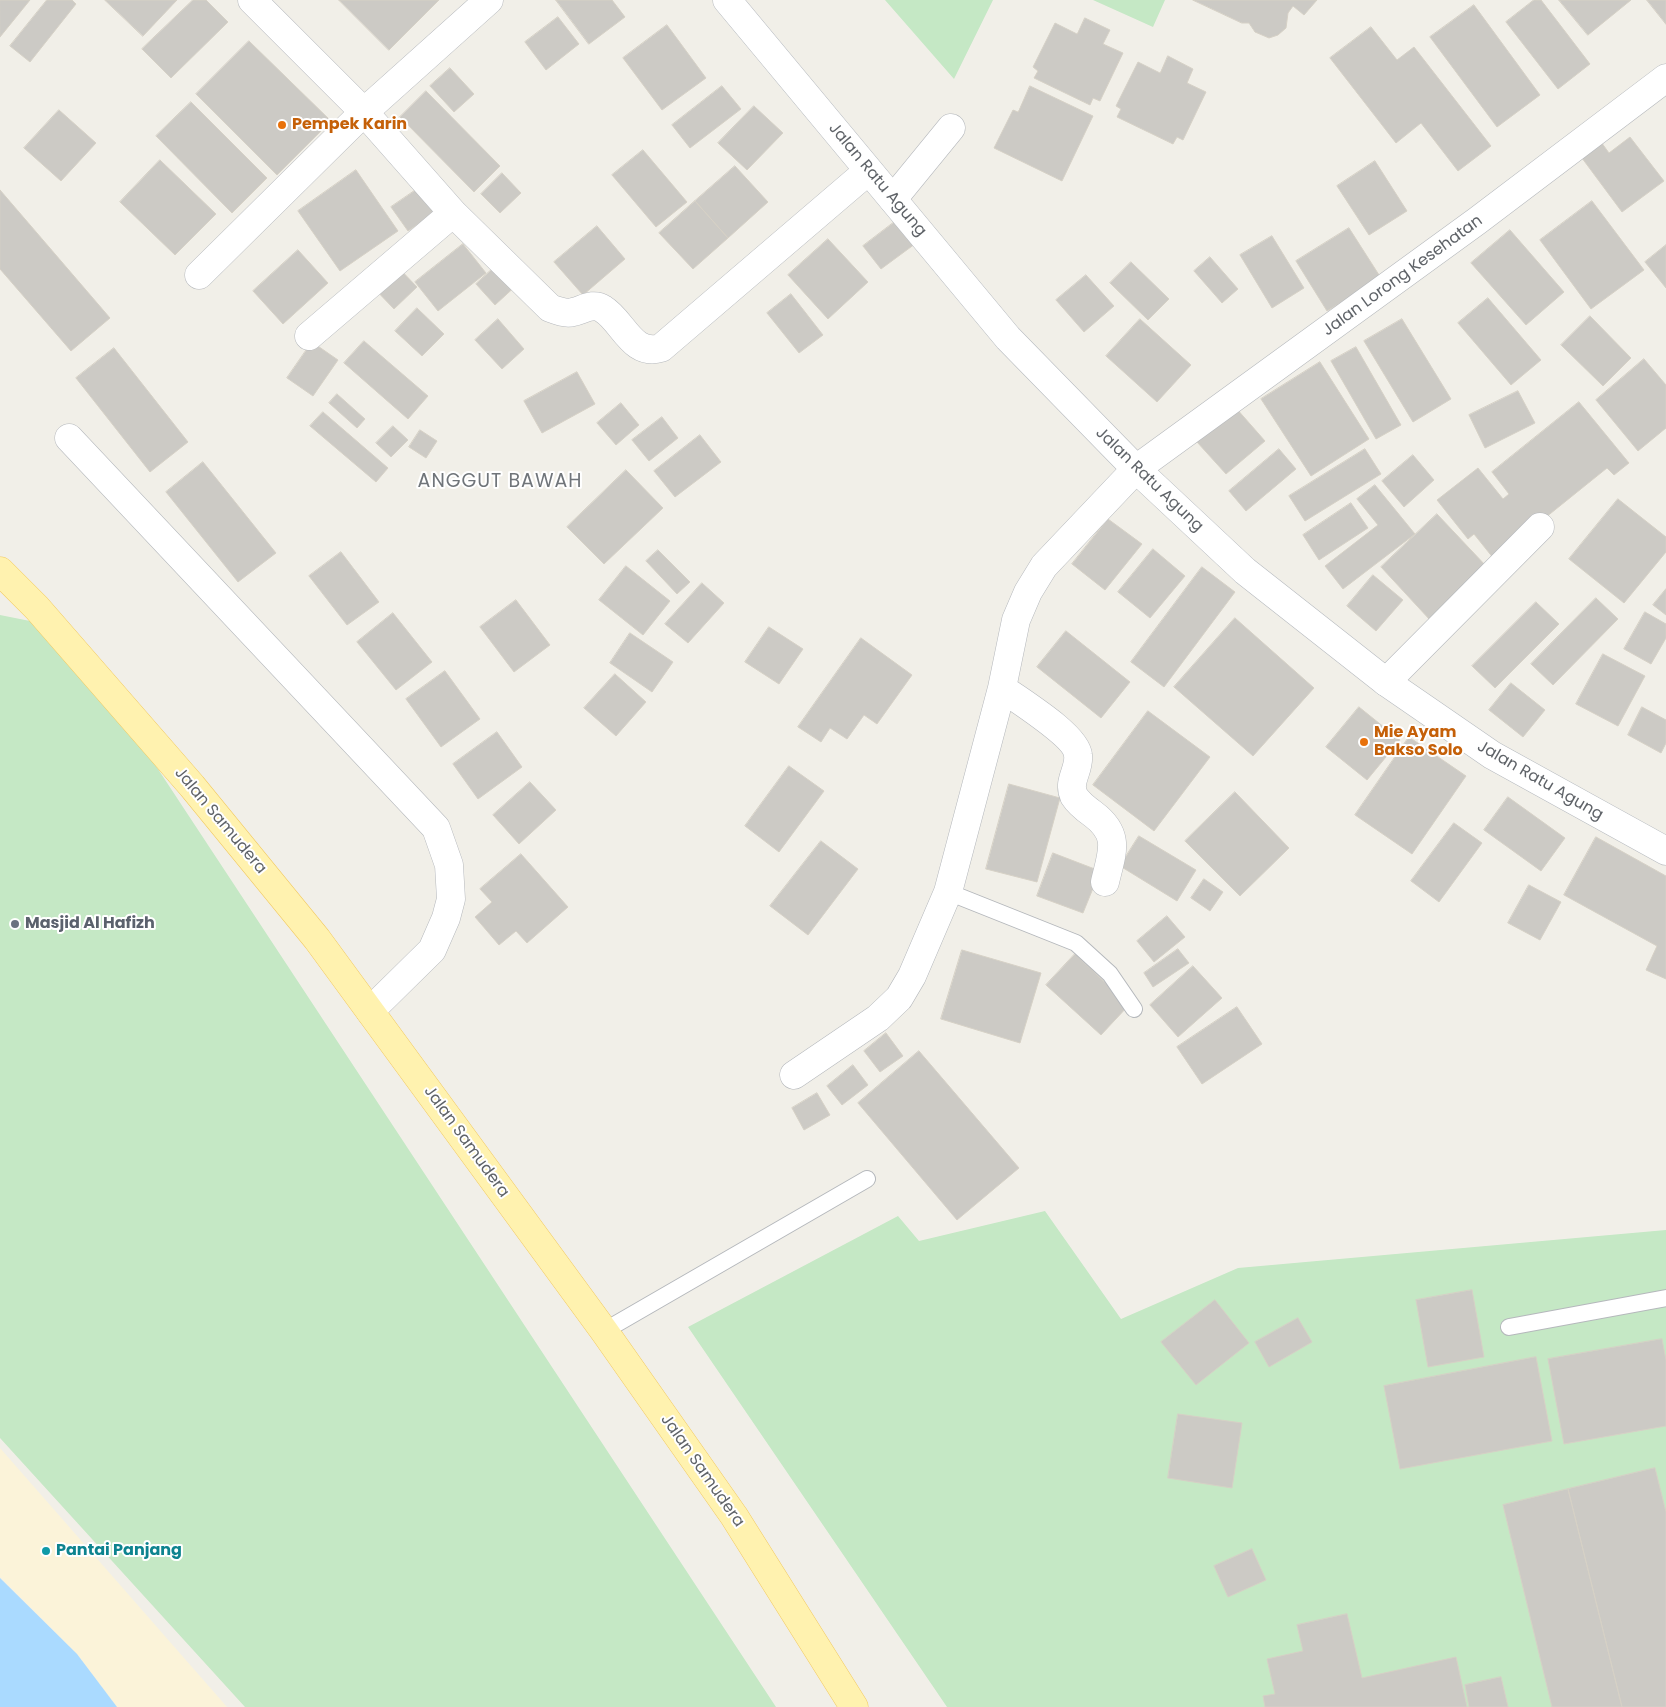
<!DOCTYPE html>
<style>
body{margin:0}
canvas{display:block;background:#f1efe8}
</style>
<canvas width="1666" height="1707"></canvas>
<script>
const c = document.querySelector('canvas').getContext('2d');
c.lineJoin = 'round';
function fillPath(path, color) {
  c.fillStyle = color;
  c.fill(path, 'evenodd');
}
function strokePath(path, color, width, dash) {
  c.strokeStyle = color;
  c.lineWidth = width;
  c.lineCap = dash ? 'butt' : 'round';
  c.setLineDash(dash || []);
  c.stroke(path);
}
function write(font, color, halo, rows, align = 'center') {
  c.font = font + ' Poppins,sans-serif';
  c.lineWidth = 4;
  c.setLineDash([]);
  c.textBaseline = 'middle';
  c.strokeStyle = halo;
  c.fillStyle = color;
  for (const [text, x, y, turn = 0] of rows) {
    c.save();
    c.translate(x, y);
    c.rotate((+turn || 0) * Math.PI / 180);
    c.textAlign = isNaN(turn) ? turn : align;
    if (halo) c.strokeText(text, 0, 0);
    c.fillText(text, 0, 0);
    c.restore();
  }
}
fillPath(new Path2D(`
 M 885,0 L 993,0 L 954,79 Z
 M 1093,0 L 1165,0 L 1153,27 Z
 M 0,615 L 65,628 L 776,1707 L 245,1707 L 0,1438 Z
 M 1045,1211 L 1121,1319 L 1238,1268 L 1666,1230 L 1666,1707 L 947,1707 L 688,1327 L 898,1216 L 919,1241 Z`), '#c5e8c5');
fillPath(new Path2D(`
 M 0,1448 L 227,1707 L 117,1707 L 77,1654 L 0,1577 Z`), '#fbf3d9');
fillPath(new Path2D(`
 M 0,1578 L 77,1654 L 117,1707 L 0,1707 Z`), '#aadaff');
const building = new Path2D(`
 M 0,0 L 30,0 L 0,37 Z
 M 47,0 L 72,0 L 76,4 L 30,62 L 10,46 Z
 M 105,0 L 177,0 L 143,36 Z
 M 193,0 L 206,0 L 228,22 L 171,78 L 142,49 Z
 M 339,0 L 439,0 L 389,50 Z
 M 556,0 L 612,0 L 625,17 L 589,44 Z
 M 1193,0 L 1317,0 L 1304,15 L 1293,6 L 1288,13 L 1286,28 L 1278,35 L 1269,38 L 1255,32 L 1249,23 L 1242,23 Z
 M 1534,0 L 1541,0 L 1590,64 L 1558,89 L 1506,22 Z
 M 1559,0 L 1631,0 L 1588,35 Z
 M 1647,0 L 1666,0 L 1666,24 Z
 M 1474,5 L 1540,95 L 1497,127 L 1430,37 Z
 M 558,17 L 579,44 L 546,70 L 525,42 Z
 M 1085,18 L 1110,30 L 1103,44 L 1123,53 L 1100,101 L 1093,98 L 1090,105 L 1034,78 L 1038,71 L 1033,67 L 1055,23 L 1077,34 Z
 M 667,25 L 706,78 L 662,110 L 623,58 Z
 M 1371,27 L 1397,60 L 1414,47 L 1491,146 L 1458,171 L 1421,123 L 1396,143 L 1330,58 Z
 M 249,41 L 331,121 L 277,175 L 196,94 Z
 M 1168,56 L 1193,69 L 1187,83 L 1206,92 L 1183,140 L 1177,137 L 1173,144 L 1117,117 L 1121,109 L 1116,106 L 1138,62 L 1160,73 Z
 M 450,68 L 474,94 L 454,112 L 430,86 Z
 M 722,86 L 741,109 L 690,148 L 672,125 Z
 M 1030,86 L 1093,116 L 1062,181 L 994,148 L 1013,110 L 1018,112 Z
 M 426,91 L 500,166 L 474,192 L 400,117 Z
 M 191,102 L 267,178 L 232,213 L 156,136 Z
 M 754,106 L 783,133 L 747,170 L 718,143 Z
 M 59,110 L 96,143 L 61,181 L 24,148 Z
 M 1596,135 L 1609,153 L 1630,137 L 1664,181 L 1622,212 L 1576,150 Z
 M 643,150 L 687,202 L 656,227 L 612,175 Z
 M 160,160 L 216,214 L 175,255 L 120,202 Z
 M 1375,161 L 1407,211 L 1369,235 L 1337,186 Z
 M 735,166 L 768,202 L 728,238 L 695,201 Z
 M 356,170 L 398,231 L 340,271 L 298,211 Z
 M 502,173 L 521,193 L 500,213 L 481,194 Z
 M 426,183 L 443,207 L 408,231 L 391,207 Z
 M 0,190 L 110,318 L 71,351 L 0,269 Z
 M 695,201 L 728,238 L 693,269 L 659,233 Z
 M 1592,201 L 1644,270 L 1591,309 L 1540,240 Z
 M 901,217 L 919,241 L 881,269 L 863,246 Z
 M 597,226 L 625,259 L 583,295 L 554,262 Z
 M 1349,228 L 1381,278 L 1327,311 L 1296,261 Z
 M 1510,230 L 1564,292 L 1526,325 L 1471,263 Z
 M 1272,236 L 1304,288 L 1272,308 L 1240,255 Z
 M 828,239 L 868,282 L 828,319 L 788,275 Z
 M 463,244 L 486,273 L 438,311 L 415,282 Z
 M 1666,245 L 1666,288 L 1645,262 Z
 M 298,250 L 328,283 L 283,324 L 253,291 Z
 M 1210,257 L 1238,289 L 1222,303 L 1194,271 Z
 M 500,262 L 519,283 L 495,305 L 476,284 Z
 M 1131,262 L 1169,299 L 1148,320 L 1110,283 Z
 M 395,264 L 417,287 L 394,309 L 371,285 Z
 M 1086,275 L 1114,306 L 1084,332 L 1056,300 Z
 M 791,294 L 823,335 L 799,353 L 767,313 Z
 M 1488,298 L 1541,360 L 1511,385 L 1458,323 Z
 M 417,308 L 444,334 L 422,356 L 395,331 Z
 M 1590,316 L 1631,358 L 1603,386 L 1561,345 Z
 M 498,319 L 524,349 L 502,369 L 475,340 Z
 M 1140,319 L 1191,365 L 1157,402 L 1106,356 Z
 M 1402,319 L 1451,399 L 1413,422 L 1364,341 Z
 M 364,341 L 428,396 L 408,419 L 344,363 Z
 M 312,342 L 338,360 L 313,396 L 287,378 Z
 M 1356,347 L 1401,425 L 1376,439 L 1331,361 Z
 M 114,348 L 188,442 L 150,472 L 76,378 Z
 M 1644,359 L 1666,385 L 1666,428 L 1638,451 L 1596,400 Z
 M 1320,362 L 1369,439 L 1311,476 L 1261,399 Z
 M 577,372 L 595,404 L 542,433 L 524,401 Z
 M 1518,391 L 1535,423 L 1485,448 L 1469,415 Z
 M 337,394 L 365,419 L 357,428 L 329,403 Z
 M 1579,402 L 1629,463 L 1614,475 L 1607,468 L 1494,559 L 1474,534 L 1468,539 L 1437,500 L 1478,468 L 1503,499 L 1509,494 L 1492,472 Z
 M 621,403 L 639,425 L 616,445 L 597,423 Z
 M 1236,408 L 1265,441 L 1226,474 L 1197,442 Z
 M 323,412 L 388,468 L 376,482 L 310,426 Z
 M 662,417 L 678,438 L 649,461 L 632,440 Z
 M 393,426 L 408,440 L 391,457 L 376,443 Z
 M 420,430 L 437,441 L 426,458 L 409,447 Z
 M 700,435 L 721,462 L 675,497 L 654,471 Z
 M 1279,449 L 1296,469 L 1246,511 L 1229,491 Z
 M 1365,449 L 1381,474 L 1305,521 L 1289,496 Z
 M 1413,455 L 1434,480 L 1404,507 L 1382,481 Z
 M 203,462 L 276,553 L 238,582 L 166,492 Z
 M 626,470 L 663,508 L 604,564 L 567,527 Z
 M 1375,485 L 1415,534 L 1343,589 L 1325,566 L 1378,525 L 1357,499 Z
 M 1618,499 L 1666,537 L 1666,552 L 1624,603 L 1569,559 Z
 M 1351,503 L 1368,528 L 1319,560 L 1303,535 Z
 M 1437,514 L 1487,567 L 1430,620 L 1381,567 Z
 M 1108,519 L 1142,544 L 1105,590 L 1072,564 Z
 M 1153,549 L 1185,576 L 1150,618 L 1118,592 Z
 M 658,550 L 690,582 L 677,594 L 646,561 Z
 M 341,552 L 379,602 L 347,625 L 309,576 Z
 M 626,566 L 670,601 L 643,635 L 599,600 Z
 M 1202,567 L 1235,592 L 1164,687 L 1131,662 Z
 M 1373,575 L 1403,600 L 1376,631 L 1347,606 Z
 M 702,583 L 724,603 L 688,643 L 665,624 Z
 M 1666,589 L 1666,615 L 1653,605 Z
 M 1596,598 L 1618,619 L 1553,685 L 1531,664 Z
 M 516,600 L 550,645 L 514,672 L 480,627 Z
 M 1536,602 L 1559,624 L 1495,688 L 1472,666 Z
 M 1645,612 L 1666,624 L 1666,638 L 1651,664 L 1624,649 Z
 M 393,613 L 432,662 L 396,690 L 357,642 Z
 M 1235,618 L 1314,688 L 1253,756 L 1174,687 Z
 M 769,627 L 803,649 L 779,684 L 745,662 Z
 M 1066,631 L 1130,682 L 1101,718 L 1037,667 Z
 M 630,633 L 673,662 L 652,692 L 610,663 Z
 M 861,638 L 912,675 L 877,724 L 864,715 L 847,739 L 830,728 L 821,742 L 798,727 Z
 M 1603,654 L 1645,676 L 1618,726 L 1576,704 Z
 M 445,671 L 480,719 L 441,747 L 406,699 Z
 M 615,674 L 646,702 L 616,736 L 584,708 Z
 M 1511,683 L 1545,710 L 1523,737 L 1489,710 Z
 M 1359,707 L 1400,740 L 1367,780 L 1326,747 Z
 M 1642,707 L 1666,720 L 1666,743 L 1661,753 L 1628,735 Z
 M 1148,711 L 1210,757 L 1154,831 L 1093,785 Z
 M 497,732 L 522,767 L 478,799 L 453,764 Z
 M 1409,737 L 1466,776 L 1412,854 L 1355,815 Z
 M 789,766 L 824,791 L 779,852 L 745,826 Z
 M 530,782 L 556,810 L 519,844 L 493,815 Z
 M 1009,784 L 1060,798 L 1037,882 L 986,869 Z
 M 1235,792 L 1289,848 L 1240,896 L 1185,841 Z
 M 1508,797 L 1565,838 L 1541,871 L 1484,830 Z
 M 1454,823 L 1482,843 L 1439,902 L 1411,881 Z
 M 1139,836 L 1196,870 L 1177,901 L 1120,866 Z
 M 1596,837 L 1666,876 L 1666,979 L 1646,970 L 1657,946 L 1564,895 Z
 M 821,841 L 858,869 L 808,935 L 770,906 Z
 M 1053,853 L 1100,871 L 1083,913 L 1037,896 Z
 M 521,854 L 568,907 L 527,943 L 516,931 L 499,945 L 475,917 L 492,902 L 480,889 Z
 M 1204,879 L 1223,892 L 1210,911 L 1191,898 Z
 M 1529,885 L 1561,902 L 1540,940 L 1508,923 Z
 M 1167,916 L 1185,937 L 1154,962 L 1137,941 Z
 M 1178,949 L 1189,963 L 1153,987 L 1144,973 Z
 M 962,950 L 1041,973 L 1020,1043 L 941,1019 Z
 M 1075,954 L 1129,1005 L 1101,1035 L 1046,985 Z
 M 1193,966 L 1222,998 L 1178,1037 L 1150,1005 Z
 M 1237,1007 L 1262,1044 L 1202,1084 L 1177,1047 Z
 M 886,1033 L 903,1056 L 880,1072 L 864,1051 Z
 M 919,1051 L 1019,1168 L 957,1220 L 858,1103 Z
 M 853,1065 L 868,1085 L 842,1105 L 827,1086 Z
 M 817,1093 L 830,1115 L 804,1130 L 792,1108 Z
 M 1472,1290 L 1484,1357 L 1428,1367 L 1416,1300 Z
 M 1215,1300 L 1249,1343 L 1196,1385 L 1161,1342 Z
 M 1298,1318 L 1312,1342 L 1269,1367 L 1255,1342 Z
 M 1662,1339 L 1666,1360 L 1666,1426 L 1564,1444 L 1548,1359 Z
 M 1536,1357 L 1552,1441 L 1400,1469 L 1384,1386 Z
 M 1178,1414 L 1242,1423 L 1232,1488 L 1168,1478 Z
 M 1655,1468 L 1666,1512 L 1666,1707 L 1622,1707 L 1568,1489 Z
 M 1568,1489 L 1622,1707 L 1552,1707 L 1503,1505 Z
 M 1252,1549 L 1266,1580 L 1228,1597 L 1214,1566 Z
 M 1347,1614 L 1362,1678 L 1456,1657 L 1467,1707 L 1265,1707 L 1263,1696 L 1275,1694 L 1267,1659 L 1303,1651 L 1297,1625 Z
 M 1501,1677 L 1508,1707 L 1469,1707 L 1465,1685 Z`);
fillPath(building, '#cccac5');
strokePath(building, '#d6d1c6', 1);
const lane = new Path2D(`
 M 948,892 L 1076,943 L 1110,974 L 1134,1009
 M 1509,1327 L 1666,1298
 M 604,1331 L 867,1179`);
const street = new Path2D(`
 M 252,0 L 364,112 L 453,213 L 550,308 C 558,311 566,314 573,312 C 583,310 593,302 603,309 C 623,321 632,357 661,348 L 868,171
 M 893,199 L 951,128
 M 199,275 L 364,112 L 489,0
 M 309,336 L 453,213
 M 69,438 L 436,828 L 449,865 L 451,899 L 446,918 L 432,950 L 370,1011
 M 1386,682 L 1540,527
 M 1002,688 C 1019,701 1076,735 1078,755 C 1080,770 1067,781 1074,796 C 1079,804 1086,809 1093,814 C 1121,835 1112,852 1105,882
 M 794,1075 L 878,1018 L 899,998 L 912,976 L 948,892 L 1002,688 L 1016,620 L 1028,592 L 1044,566 L 1136,469 L 1477,221 L 1666,78`);
const secondary = new Path2D(`
 M 727,0 L 1008,338 L 1136,469 L 1245,571 L 1386,682 L 1492,755 L 1666,851`);
const primary = new Path2D(`
 M 0,571 L 37,608 L 192,786 L 317,939 L 604,1331 L 734,1516 L 854,1707`);
strokePath(lane, '#b5b8bc', 18);
strokePath(street, '#b5b8bc', 29);
strokePath(secondary, '#b6babf', 29);
strokePath(primary, '#f2c960', 29);
strokePath(lane, '#fff', 16);
strokePath(street, '#fff', 28);
strokePath(secondary, '#fff', 28);
strokePath(primary, '#fff2af', 28);
for (const [x, y, r, color] of [
 [282,125,5,"#e8710a"],
 [1364,742,5,"#e8710a"],
 [15,924,5,"#6b7280"],
 [46,1551,5,"#0f9aa8"]
]) {
  const dot = new Path2D();
  dot.arc(x, y, r, 0, 2 * Math.PI);
  c.fillStyle = color;
  c.fill(dot);
  strokePath(dot, '#fff', 2);
}
write('bold 16px', '#c56008', '#fff', [
 ["Pempek Karin",292,125],
 ["Mie Ayam",1374,733],
 ["Bakso Solo",1374,751]
], 'left');
write('16px', '#5f6368', '#fff', [
 ["Jalan Ratu Agung",877,180,50],
 ["Jalan Lorong Kesehatan",1403,276,-36],
 ["Jalan Ratu Agung",1149,480,44],
 ["Jalan Ratu Agung",1540,781,30],
 ["Jalan Samudera",220,821,50],
 ["Jalan Samudera",466,1142,54],
 ["Jalan Samudera",702,1471,55]
]);
write('bold 16px', '#5b616d', '#fff', [
 ["Masjid Al Hafizh",25,924]
], 'left');
write('bold 16px', '#0d838f', '#fff', [
 ["Pantai Panjang",56,1551]
], 'left');
c.letterSpacing = '1px';
write('19px', '#70757a', '#fff', [
 ["ANGGUT BAWAH",500,482]
]);
c.letterSpacing = '0px';
</script>
